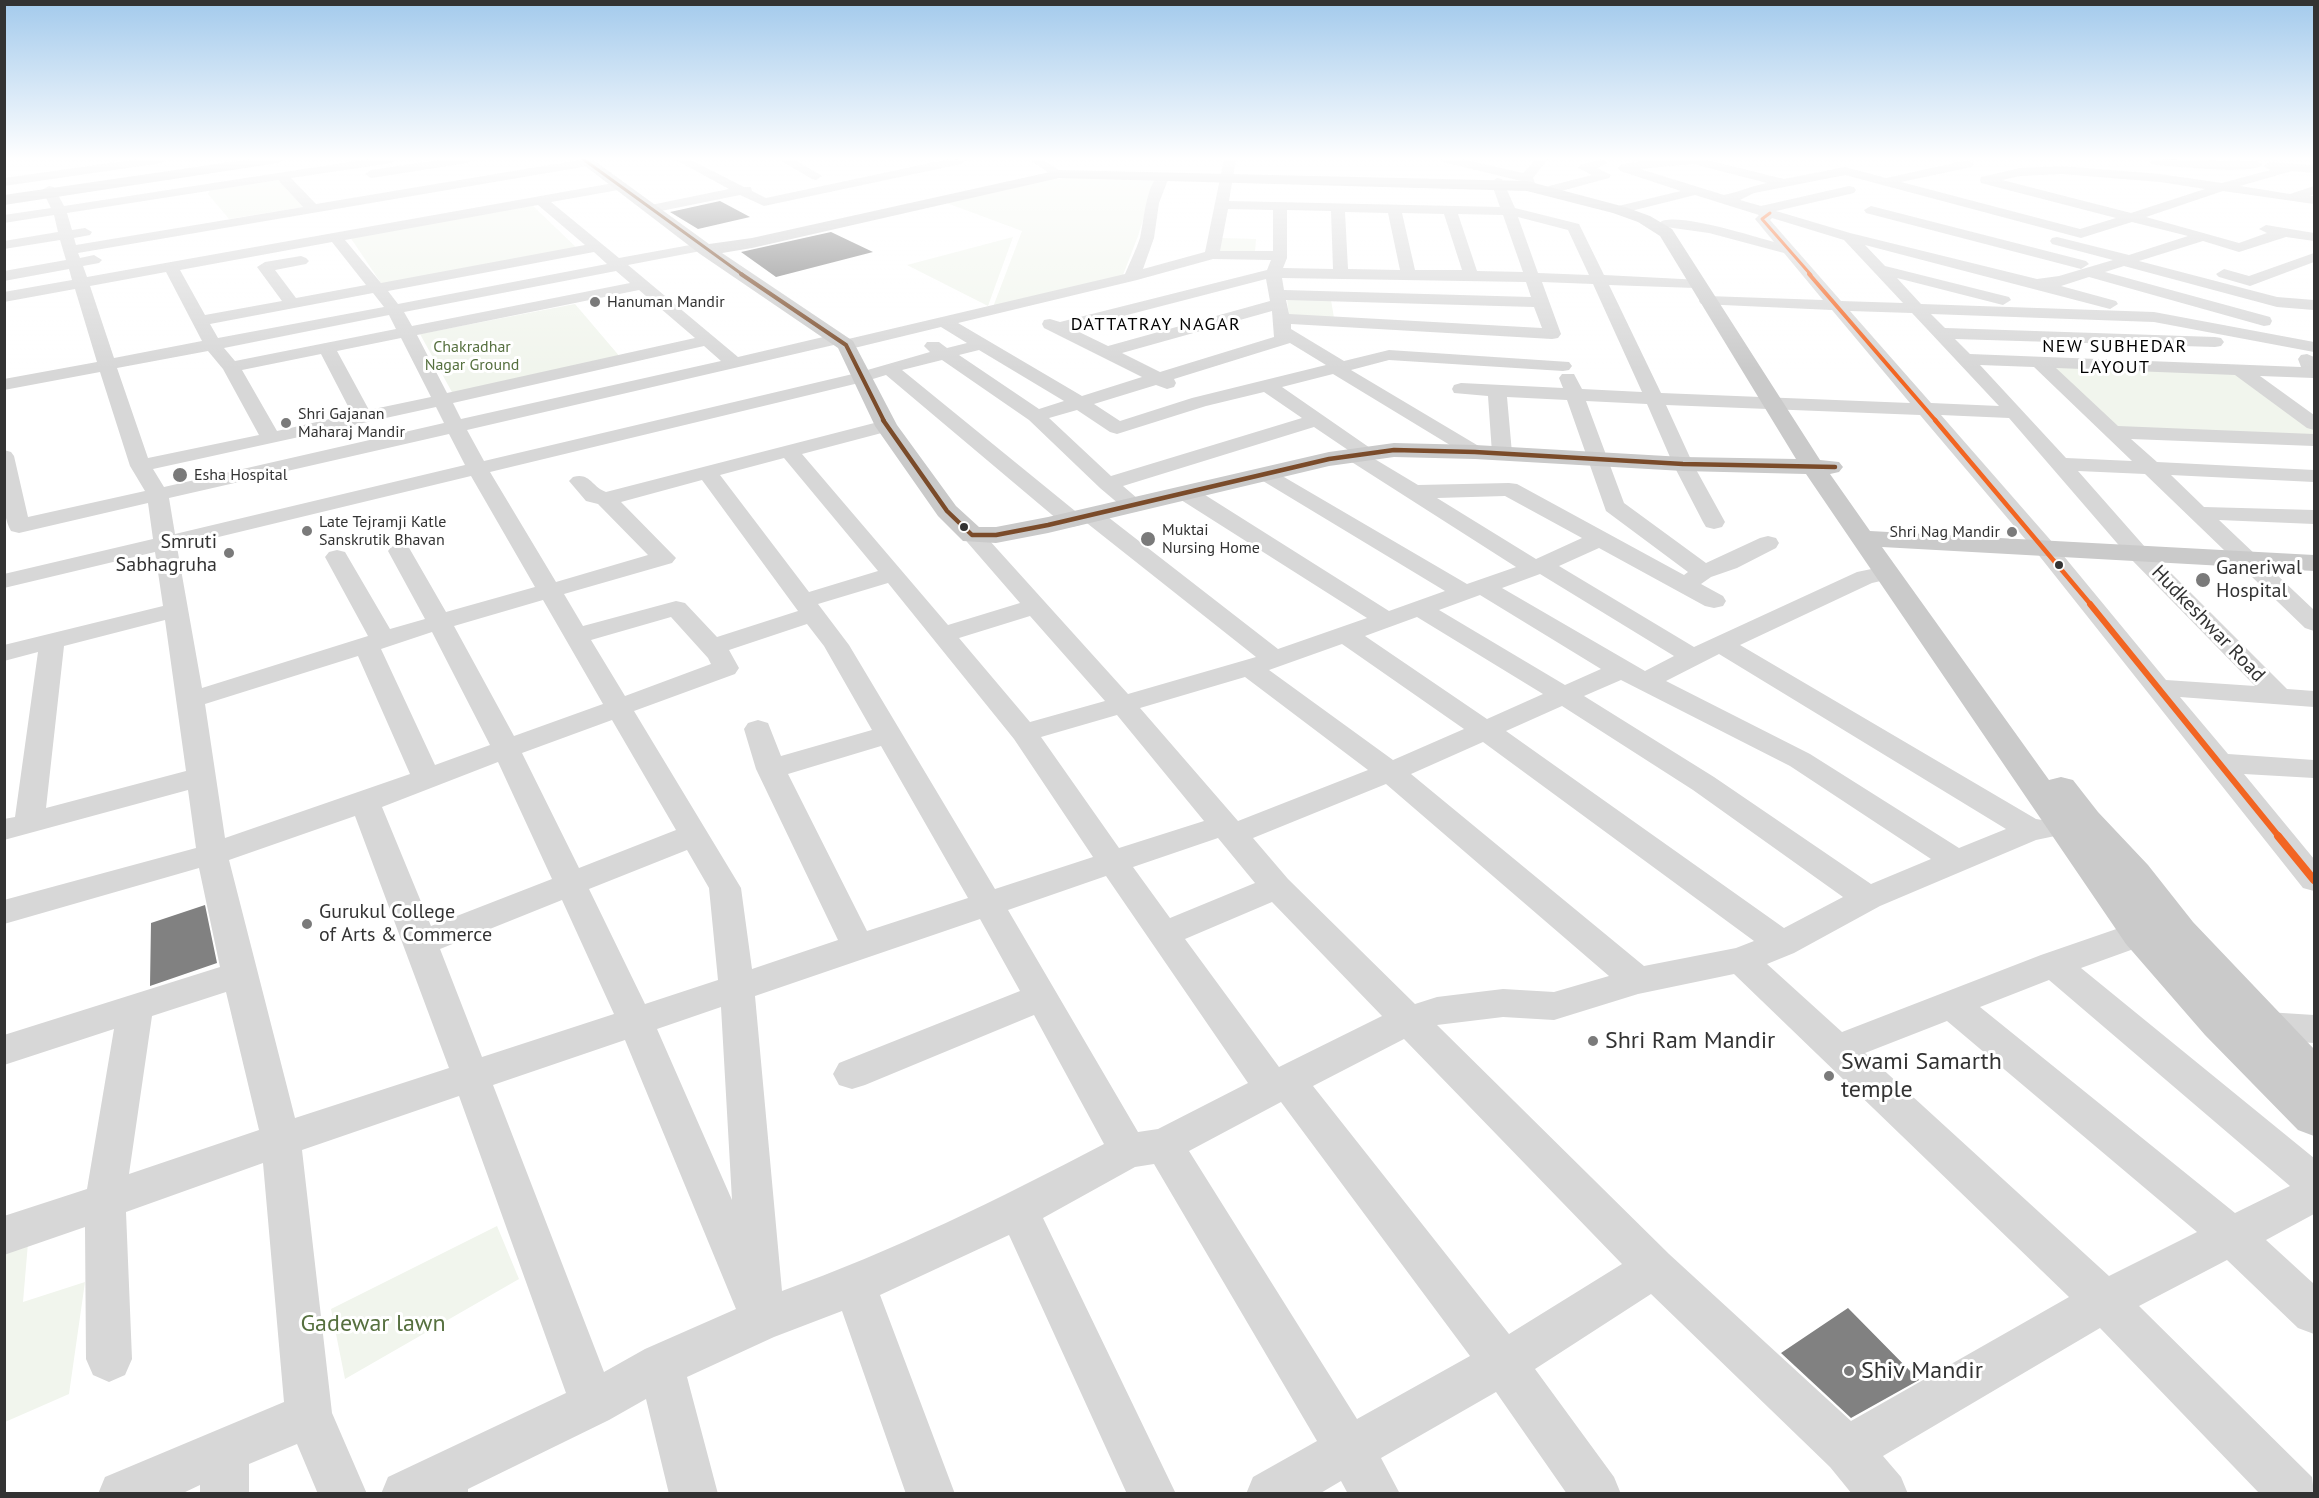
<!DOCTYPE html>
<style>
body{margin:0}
#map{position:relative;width:2319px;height:1498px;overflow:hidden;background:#fff;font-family:"PT Sans",sans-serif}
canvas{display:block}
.frame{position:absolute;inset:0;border:6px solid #333;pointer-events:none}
</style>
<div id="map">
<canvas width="2319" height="1498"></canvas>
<div class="frame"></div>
</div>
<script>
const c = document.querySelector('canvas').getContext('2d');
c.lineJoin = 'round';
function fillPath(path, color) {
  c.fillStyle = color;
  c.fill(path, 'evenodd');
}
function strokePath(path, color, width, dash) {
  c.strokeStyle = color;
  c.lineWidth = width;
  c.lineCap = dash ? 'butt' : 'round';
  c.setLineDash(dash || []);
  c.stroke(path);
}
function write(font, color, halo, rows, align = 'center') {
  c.font = font + ' "PT Sans",sans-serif';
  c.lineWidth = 6;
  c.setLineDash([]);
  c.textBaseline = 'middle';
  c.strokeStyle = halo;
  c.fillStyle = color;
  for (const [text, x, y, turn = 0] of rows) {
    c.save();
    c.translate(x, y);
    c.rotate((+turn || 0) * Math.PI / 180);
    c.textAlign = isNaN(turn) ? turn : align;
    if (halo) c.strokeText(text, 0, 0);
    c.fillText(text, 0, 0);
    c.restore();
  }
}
fillPath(new Path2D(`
 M 1074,177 L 1155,181 L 1138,236 L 1123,275 L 993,307 L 1022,231 L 944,202 L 1028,182 Z
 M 273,180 L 278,180 L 303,207 L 229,219 L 208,194 L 210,190 Z
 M 533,206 L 579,250 L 383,286 L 350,237 Z
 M 1013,237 L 988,306 L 907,265 Z
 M 1220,238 L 1256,239 L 1255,252 L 1218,251 Z
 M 1287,299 L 1331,300 L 1334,318 L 1289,316 Z
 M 575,304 L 621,358 L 453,394 L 420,334 Z
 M 2049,365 L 2236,374 L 2314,430 L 2314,435 L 2119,429 Z
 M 497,1226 L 519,1279 L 345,1379 L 331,1309 Z
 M 28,1243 L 23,1302 L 85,1282 L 69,1394 L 5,1422 L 5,1251 Z`), '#f1f5ed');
fillPath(new Path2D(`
 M 720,201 L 750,217 L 698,229 L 670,212 Z
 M 831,232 L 873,252 L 776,277 L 741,252 Z
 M 205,905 L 217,963 L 150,986 L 151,923 Z
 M 1848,1308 L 1919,1380 L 1851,1418 L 1781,1353 Z`), '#818181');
fillPath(new Path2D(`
 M 138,159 L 168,159 L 162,163 L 4,186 L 4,178 Z
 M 369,159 L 398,159 L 392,163 L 291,178 L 316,204 L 585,159 L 592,159 L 594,162 L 588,166 L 78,253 L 80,258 L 94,255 L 102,260 L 99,263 L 83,266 L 87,277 L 619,182 L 625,186 L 624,189 L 551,202 L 619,258 L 701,243 L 706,244 L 708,247 L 706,250 L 628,265 L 738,357 L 836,334 L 842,335 L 844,340 L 1125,274 C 1130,262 1136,250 1140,238 C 1144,223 1146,178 1163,173 L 1169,177 L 1159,203 L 1154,238 L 1143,269 L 1205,252 L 1224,159 L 1236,159 L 1229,201 L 1500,207 L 1491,182 L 1497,178 L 1502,179 L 1515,208 L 1579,224 L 1604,275 L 1701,280 L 1703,283 L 1701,286 L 1695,288 L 1609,285 L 1661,393 L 1910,403 L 1832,310 L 1701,304 L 1699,301 L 1701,298 L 1707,296 L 1823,300 L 1784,253 L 1709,233 L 1666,227 L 1659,223 C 1672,210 1755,237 1774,242 L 1755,219 L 1759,215 L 1695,195 L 1619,214 L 1614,213 L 1612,210 L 1614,207 L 1681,191 L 1620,171 L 1618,168 L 1620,165 L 1638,162 L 1635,159 L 1703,159 L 1784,179 L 1845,167 L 1886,178 L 1968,160 L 1974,164 L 1972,167 L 1901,182 L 2080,229 L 2116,218 L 1981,183 L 1980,180 L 1981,177 L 2020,168 L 2062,166 L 2160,174 L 2222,183 L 2270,170 L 2263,166 L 2269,162 L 2314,165 L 2314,173 L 2292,171 L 2240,186 L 2290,194 L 2314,186 L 2314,194 L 2310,196 L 2314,196 L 2314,204 L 2223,191 L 2146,217 L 2239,243 L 2267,233 L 2259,229 L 2266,225 L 2314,233 L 2314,241 L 2286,237 L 2239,252 L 2203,241 L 2139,261 L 2277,297 L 2314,300 L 2314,310 L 2277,307 L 2124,266 L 2105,272 L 2270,317 L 2272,321 L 2270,325 L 2264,326 L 2089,277 L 2061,286 L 2116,301 L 2118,304 L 2110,309 L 1865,245 L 1885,266 L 2009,297 L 2011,300 L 2003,305 L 1897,278 L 1921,304 L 2154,312 L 2314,342 L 2314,352 L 2154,322 L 1931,314 L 1945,328 L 2215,337 L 2221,338 L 2224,342 L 2221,346 L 2215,347 L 1955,339 L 1970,354 L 2301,367 L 2298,359 L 2301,355 L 2307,354 L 2314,357 L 2314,378 L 2260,376 L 2314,415 L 2314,430 L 2307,428 L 2235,375 L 2056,368 L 2118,426 L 2314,434 L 2314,446 L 2131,439 L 2157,462 L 2314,470 L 2314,482 L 2171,475 L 2204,507 L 2314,510 L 2314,524 L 2219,520 L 2314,610 L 2314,631 L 2305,628 L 2145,474 L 2078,471 L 2145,547 L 2287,689 L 2314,691 L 2314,707 L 2180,697 L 2228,754 L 2314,760 L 2314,778 L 2244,774 L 2314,859 L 2314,891 L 2303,888 L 2037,553 L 1920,415 L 1666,405 L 1693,464 L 1725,522 L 1722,527 L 1714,529 L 1706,527 L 1703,522 L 1673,464 L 1647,404 L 1586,401 L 1624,503 L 1706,563 L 1760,538 L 1768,536 L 1776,538 L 1779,543 L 1776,548 L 1737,568 L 1711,577 L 1701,584 L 1723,596 L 1726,601 L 1723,606 L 1714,608 L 1705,606 L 1599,548 L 1559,566 L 1694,647 L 1857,572 L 1886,566 L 1894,568 L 1898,573 L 1894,578 L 1872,583 L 1740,645 L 2036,819 L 2055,822 L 2059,829 L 2055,836 L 2036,840 L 1880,906 L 1794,953 L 1767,964 L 1842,1032 L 2041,955 L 2128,925 C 2144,920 2157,919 2173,924 L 2178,933 L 2173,942 L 2161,945 L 2142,946 L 2081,968 L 2314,1158 L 2314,1214 L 2266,1240 L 2314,1284 L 2314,1334 L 2298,1328 L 2227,1260 L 2139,1306 L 2312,1477 L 2314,1494 L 2260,1494 L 2100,1328 L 1883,1456 L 1901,1477 L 1908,1494 L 1852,1494 L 1830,1467 L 1651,1294 L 1535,1369 L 1614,1477 L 1621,1494 L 1567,1494 L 1496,1392 L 1381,1458 L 1400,1494 L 1348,1494 L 1341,1481 L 1319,1494 L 1246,1494 L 1253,1477 L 1317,1441 L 1154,1164 L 1135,1167 L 1043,1218 L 1176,1494 L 1127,1494 L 1009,1235 L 880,1295 L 955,1494 L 906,1494 L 842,1311 L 774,1337 L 687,1377 L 718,1494 L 669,1494 L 646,1399 L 609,1420 L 468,1489 L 468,1494 L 381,1494 L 388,1477 L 566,1393 L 459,1096 L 302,1150 L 332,1413 L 367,1494 L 318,1494 L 297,1444 L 249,1464 L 249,1494 L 200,1494 L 200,1485 L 181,1494 L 98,1494 L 105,1477 L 284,1402 L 263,1163 L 126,1212 L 132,1359 L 125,1375 L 109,1382 L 93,1375 L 86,1359 L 85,1227 L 4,1255 L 4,1216 L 87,1189 L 114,1029 L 4,1065 L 4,1035 L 220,967 L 199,868 L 4,924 L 4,900 L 196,848 L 188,790 L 4,840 L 4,819 L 15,817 L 38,652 L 4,661 L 4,645 L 163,606 L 155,552 L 4,588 L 4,574 L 153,539 L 148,503 L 19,533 L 11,531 C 0,513 4,471 4,450 L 11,452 L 14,456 L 28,517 L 145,491 L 130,466 L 100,372 L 4,390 L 4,379 L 97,362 L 75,289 L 4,302 L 4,292 L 72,280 L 69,269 L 4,281 L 4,271 L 66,260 L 60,240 L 4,249 L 4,241 L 58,232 L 54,215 L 4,223 L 4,215 L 51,208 L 42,190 L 49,186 L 54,187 L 64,206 ZM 1693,164 L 1767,183 C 1751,186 1739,192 1724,195 L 1640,169 ZM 2062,174 L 2160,182 L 2205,189 L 2131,213 L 2002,180 L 2020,176 ZM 1845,175 L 2081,238 L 2132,222 L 2188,236 L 2129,255 L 2057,237 L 2052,238 L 2050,241 L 2052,244 L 2113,260 L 2059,276 L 2037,279 L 1850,233 L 1776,211 L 1854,193 L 1856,190 L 1854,187 L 1849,186 L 1761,206 L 1740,200 L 1754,193 ZM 278,180 L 303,207 L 76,245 L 74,238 L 90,235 L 92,232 L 85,228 L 72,230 L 67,213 ZM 538,205 L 585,245 L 381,283 L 345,240 ZM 1228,209 L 1273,210 L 1273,251 L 1220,251 ZM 1287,210 L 1331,211 L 1333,269 L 1283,268 L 1287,258 ZM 1345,212 L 1388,213 L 1400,270 L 1348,269 ZM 1402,213 L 1444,214 L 1462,270 L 1415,270 ZM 1458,214 L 1503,215 L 1523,272 L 1477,271 ZM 1518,217 L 1568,230 L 1589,275 L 1538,273 ZM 1772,218 L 1844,240 L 1903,303 L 1841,301 L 1770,220 ZM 332,242 L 366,285 L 296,298 L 275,270 L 306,264 L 309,261 L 306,258 L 301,256 L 265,262 L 257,267 L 282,301 L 205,315 L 180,270 ZM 594,252 L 607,264 L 398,304 L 388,291 ZM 1213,259 L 1271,260 L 1267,270 L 1060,322 L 1050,319 L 1044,320 L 1042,324 L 1044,328 L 1142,377 L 1082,396 L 958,323 L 1137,280 ZM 616,271 L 630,283 L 412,326 L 404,312 ZM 166,272 L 202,341 L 114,358 L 90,286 ZM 1282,278 L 1526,282 L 1531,297 L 1284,290 ZM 1266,279 L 1270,301 L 1108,346 L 1073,329 ZM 1542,282 L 1593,284 L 1642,392 L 1582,389 L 1574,374 L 1562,374 L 1559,378 L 1563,388 L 1461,383 L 1454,385 L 1452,389 L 1454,393 L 1488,396 L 1492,453 L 1495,457 L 1509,457 L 1512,453 L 1507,397 L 1567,400 L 1606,511 L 1688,572 L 1684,575 L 1517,484 L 1509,483 L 1418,485 L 1373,458 L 1376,454 L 1373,450 L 1282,387 L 1333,374 L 1468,456 L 1482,456 L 1485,452 L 1482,448 L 1351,370 L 1389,360 L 1563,371 L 1569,370 L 1572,366 L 1569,362 L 1389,350 L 1344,361 L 1291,329 L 1291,324 L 1552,339 L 1558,338 L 1561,334 ZM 639,290 L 695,338 L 447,393 L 417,335 ZM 373,293 L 384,307 L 218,338 L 210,324 ZM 1286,300 L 1534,307 L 1542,328 L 1289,314 ZM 1272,311 L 1274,337 L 1160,372 L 1122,353 ZM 1850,311 L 1912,313 L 1999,406 L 1931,403 ZM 389,315 L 396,329 L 235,361 L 224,348 ZM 941,327 L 967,343 L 947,348 L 939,342 L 927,342 L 924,346 L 930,352 L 857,373 L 484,461 L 467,430 L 838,344 L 840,349 L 846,350 ZM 401,338 L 431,397 L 369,410 L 337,351 ZM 1290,343 L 1326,365 L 1192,398 L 1120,421 L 1094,404 L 1156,385 L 1167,389 L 1174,387 L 1176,383 L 1174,379 ZM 704,346 L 721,361 L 461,419 L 453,403 ZM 979,350 L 1064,401 L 1039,409 L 959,355 ZM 208,351 L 223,369 L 259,435 L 148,458 L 117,368 ZM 321,354 L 352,414 L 277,431 L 242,370 ZM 942,360 L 1029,420 L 1100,488 L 1126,510 L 1134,512 L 1142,510 L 1145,505 L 1123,486 L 1314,427 L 1348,450 L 1344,455 L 1347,459 L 1516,567 L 1467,584 L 1272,470 L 1265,468 L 1258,470 L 1255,474 L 1258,478 L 1445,591 L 1389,611 L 1194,488 L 1186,487 L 1178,488 L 1175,493 L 1178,498 L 1367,618 L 1278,649 L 1099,510 L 1091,508 L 1083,510 L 1080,515 L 1083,520 L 1256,657 L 1128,694 L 980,530 L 972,528 L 964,530 L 961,535 L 1020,603 L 948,625 L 802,454 L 893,430 L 896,426 L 893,422 L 886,420 L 606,492 C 592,487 590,472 573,477 L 569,481 L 586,501 L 598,504 L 648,555 L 556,582 L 490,472 L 863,382 L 886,375 L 1064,525 L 1072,527 L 1080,525 L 1083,520 L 1080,515 L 902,370 ZM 1980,365 L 2034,367 L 2132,461 L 2066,458 ZM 1264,392 L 1302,418 L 1111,476 L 1049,418 L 1077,410 L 1110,432 L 1117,434 L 1206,406 ZM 436,407 L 444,423 L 164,487 L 153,469 ZM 1941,415 L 2009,418 L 2129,557 L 2255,686 L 2166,680 L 2053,543 ZM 449,434 L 465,465 L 175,534 L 169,498 ZM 784,458 L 878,571 L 809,592 L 720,475 ZM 471,476 L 535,587 L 446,612 L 408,546 L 400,544 L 392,546 L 388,551 L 425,619 L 390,629 L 345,552 L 337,550 L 329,552 L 325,557 L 368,636 L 202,688 L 177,547 ZM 702,480 L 798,611 L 717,637 L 685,603 L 676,601 L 583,626 L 564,594 L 672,563 L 676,558 L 621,502 ZM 1505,496 L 1582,538 L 1536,559 L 1437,498 ZM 1540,574 L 1674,656 L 1645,671 L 1502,588 ZM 888,583 L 1014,739 L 1093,857 L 995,889 L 849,645 L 818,604 ZM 1480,595 L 1601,669 L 1565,685 L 1439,610 ZM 543,600 L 603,704 L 514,736 L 454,626 ZM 1030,616 L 1105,701 L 1030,722 L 959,638 ZM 671,617 L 708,658 L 711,664 L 625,696 L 591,640 ZM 1417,617 L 1543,694 L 1487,719 L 1365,636 ZM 165,620 L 186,771 L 46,808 L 64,646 ZM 807,624 L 824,646 L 872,730 L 781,756 L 768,723 L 758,720 L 748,723 L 744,729 L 756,769 L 838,940 L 752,969 L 741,888 L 634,711 L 735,674 L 739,668 L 729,650 ZM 432,632 L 490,745 L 435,765 L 381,649 ZM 1342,644 L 1464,729 L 1393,760 L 1269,670 ZM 1719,654 L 2006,829 L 1959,848 L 1810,754 L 1666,681 ZM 358,656 L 410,774 L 225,838 L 205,704 ZM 1245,677 L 1368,770 L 1238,821 L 1140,708 ZM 1621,680 L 1790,766 L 1931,859 L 1871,884 L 1714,777 L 1584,696 ZM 1562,706 L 1693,790 L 1843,897 L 1784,928 L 1506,731 ZM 1117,715 L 1204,821 L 1119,848 L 1041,737 ZM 612,720 L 676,830 L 579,868 L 522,753 ZM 1483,742 L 1754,941 L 1736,948 L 1644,966 L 1411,774 ZM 881,746 L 968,898 L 867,931 L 788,774 ZM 498,762 L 552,879 L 431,926 L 382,807 ZM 1386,784 L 1609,976 L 1554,992 L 1503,989 L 1437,997 L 1415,1004 L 1288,879 L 1253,838 ZM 355,816 L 449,1068 L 295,1118 L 229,860 ZM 1218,838 L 1255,883 L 1170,918 L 1133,867 ZM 687,850 L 709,888 L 718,980 L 645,1004 L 589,889 ZM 1106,876 L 1248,1083 L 1158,1129 L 1138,1132 L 1008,910 ZM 562,900 L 614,1014 L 482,1057 L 440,949 ZM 1272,902 L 1382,1016 L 1279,1067 L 1185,939 ZM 980,919 L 1020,991 L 839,1063 L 833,1074 L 839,1085 L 852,1089 L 865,1085 L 1034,1015 L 1104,1144 C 999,1199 893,1251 782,1291 L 755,996 ZM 1734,974 L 2069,1297 L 1851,1421 L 1669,1254 L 1437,1025 L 1503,1017 L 1554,1020 L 1638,994 ZM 2049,980 L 2290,1186 L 2235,1213 L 1980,1007 ZM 226,992 L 259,1130 L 129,1174 L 152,1016 ZM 721,1007 L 732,1200 L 657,1029 ZM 1947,1021 L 2197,1232 L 2109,1276 L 1865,1053 ZM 1404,1039 L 1622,1264 L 1509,1334 L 1313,1086 ZM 625,1040 L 736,1309 L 645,1349 L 604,1372 L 493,1085 ZM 1281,1102 L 1470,1356 L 1357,1419 L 1189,1151 Z
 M 445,159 L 474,159 L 468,163 L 371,178 L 365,174 L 371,170 Z
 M 674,159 L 689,159 L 744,187 L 751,187 L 752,191 L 766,198 L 949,159 L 967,160 L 961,164 L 764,206 L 740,195 L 651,213 L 646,212 L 644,209 L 646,206 L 729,189 Z
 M 778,159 L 793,159 L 822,176 L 816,180 L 812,179 Z
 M 1028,159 L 1042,159 L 1065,174 L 1059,178 L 1055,177 Z
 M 1441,159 L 1462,159 L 1523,173 L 1536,159 L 1548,159 L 1533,178 L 1535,183 L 1532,189 L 1527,190 L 1521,186 L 1521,181 L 1443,162 Z
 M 1602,159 L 1608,163 L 1597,168 L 1611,175 L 1609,178 L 1554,193 L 1547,189 L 1549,186 L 1592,175 L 1578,168 L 1580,165 Z
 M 2150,159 L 2257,161 L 2263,165 C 2252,175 2174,166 2155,165 L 2151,164 Z
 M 1871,206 L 2086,261 L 2089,264 L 2081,269 L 1866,213 L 1864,210 Z
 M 2314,253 L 2314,262 L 2250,286 L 2219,277 L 2216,274 L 2224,269 L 2249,276 Z
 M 2267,1012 L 2314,1015 L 2314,1043 L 2267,1040 L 2254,1036 L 2249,1026 L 2254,1016 Z`), '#d7d7d7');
fillPath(new Path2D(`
 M 251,159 L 285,159 L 278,163 L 4,205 L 4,195 Z
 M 576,159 L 592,159 L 709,244 L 752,238 L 1059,170 L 1527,181 L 1625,207 L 1650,216 L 1672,229 L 1820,460 L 1839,462 L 1843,467 L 1839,472 L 1830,474 L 1870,531 L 2314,555 L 2314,571 L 1882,547 L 2049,780 L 2061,777 L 2073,780 L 2098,812 L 2148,865 L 2193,922 L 2314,1049 L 2314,1136 L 2298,1130 L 2205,1035 L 2126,944 L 1806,474 L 1683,471 L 1475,459 L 1394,457 L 1329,466 L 1048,533 L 996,543 L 963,541 L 938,516 L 875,426 L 838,348 L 700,254 ZM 1059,178 L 1527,191 L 1613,213 L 1638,222 L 1660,236 L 1796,459 L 1683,457 L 1475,445 L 1394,443 L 1329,452 L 1048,517 L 996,527 L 979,527 L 956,506 L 897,425 L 853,341 L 722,253 L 752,248 Z`), '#cacaca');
strokePath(new Path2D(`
 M 583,159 L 743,275`), '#7a4b2a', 3);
strokePath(new Path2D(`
 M 741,274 L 846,345 L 884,421`), '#7a4b2a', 4);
strokePath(new Path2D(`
 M 883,420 L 947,511 L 972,535 L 996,535 L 1048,525 L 1329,459 L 1394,450 L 1475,452 L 1683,464 L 1835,467`), '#7a4b2a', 4.5);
strokePath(new Path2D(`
 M 1770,213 L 1762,219 L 1811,275`), '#f26522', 3);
strokePath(new Path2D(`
 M 1809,274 L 1936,421`), '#f26522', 4);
strokePath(new Path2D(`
 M 1935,420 L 2092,606`), '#f26522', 4.5);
strokePath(new Path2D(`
 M 2090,604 L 2280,838`), '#f26522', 6);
strokePath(new Path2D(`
 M 2278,836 L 2314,880`), '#f26522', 8);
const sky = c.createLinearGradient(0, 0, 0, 369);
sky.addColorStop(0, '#a3caec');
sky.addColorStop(0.43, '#fff');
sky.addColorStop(1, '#ffffff00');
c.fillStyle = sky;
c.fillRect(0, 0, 2319, 369);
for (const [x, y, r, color] of [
 [595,302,6,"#7a7a7a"],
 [286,423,6,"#7a7a7a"],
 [180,475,8,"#7a7a7a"],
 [964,527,5,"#333"],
 [307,531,6,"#7a7a7a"],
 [2012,532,6,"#7a7a7a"],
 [1148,539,8,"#7a7a7a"],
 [229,553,6,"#7a7a7a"],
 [2059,565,5,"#333"],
 [2203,580,8,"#7a7a7a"],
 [307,924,6,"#7a7a7a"],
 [1593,1041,6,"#7a7a7a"],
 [1829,1076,6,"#7a7a7a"],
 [1849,1371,6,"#7a7a7a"]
]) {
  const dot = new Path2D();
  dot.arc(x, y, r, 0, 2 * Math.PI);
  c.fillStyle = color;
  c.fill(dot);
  strokePath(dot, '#fff', 2);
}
write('16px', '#333', '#fff', [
 ["Hanuman Mandir",607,302],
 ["Shri Gajanan",298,414],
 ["Maharaj Mandir",298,432],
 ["Esha Hospital",194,475],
 ["Late Tejramji Katle",319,522],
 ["Sanskrutik Bhavan",319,540],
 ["Muktai",1162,530],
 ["Nursing Home",1162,548],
 ["Shri Nag Mandir",2000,532,"right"]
], 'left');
write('16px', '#56703f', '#fff', [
 ["Chakradhar",472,347],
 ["Nagar Ground",472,365]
]);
c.letterSpacing = '1.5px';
write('18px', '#000', '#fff', [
 ["DATTATRAY NAGAR",1156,325],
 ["NEW SUBHEDAR",2115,347],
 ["LAYOUT",2115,368]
]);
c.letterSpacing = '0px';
write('20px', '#333', '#fff', [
 ["Smruti",217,542,"right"],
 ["Sabhagruha",217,565,"right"],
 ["Ganeriwal",2216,568],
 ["Hospital",2216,591],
 ["Gurukul College",319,912],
 ["of Arts & Commerce",319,935]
], 'left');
write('20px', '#333', '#fff', [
 ["Hudkeshwar Road",2208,624,46]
]);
write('24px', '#333', '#fff', [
 ["Shri Ram Mandir",1605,1041],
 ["Swami Samarth",1841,1062],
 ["temple",1841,1090],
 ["Shiv Mandir",1861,1371]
], 'left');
write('24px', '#56703f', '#fff', [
 ["Gadewar lawn",373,1324]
]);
</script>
